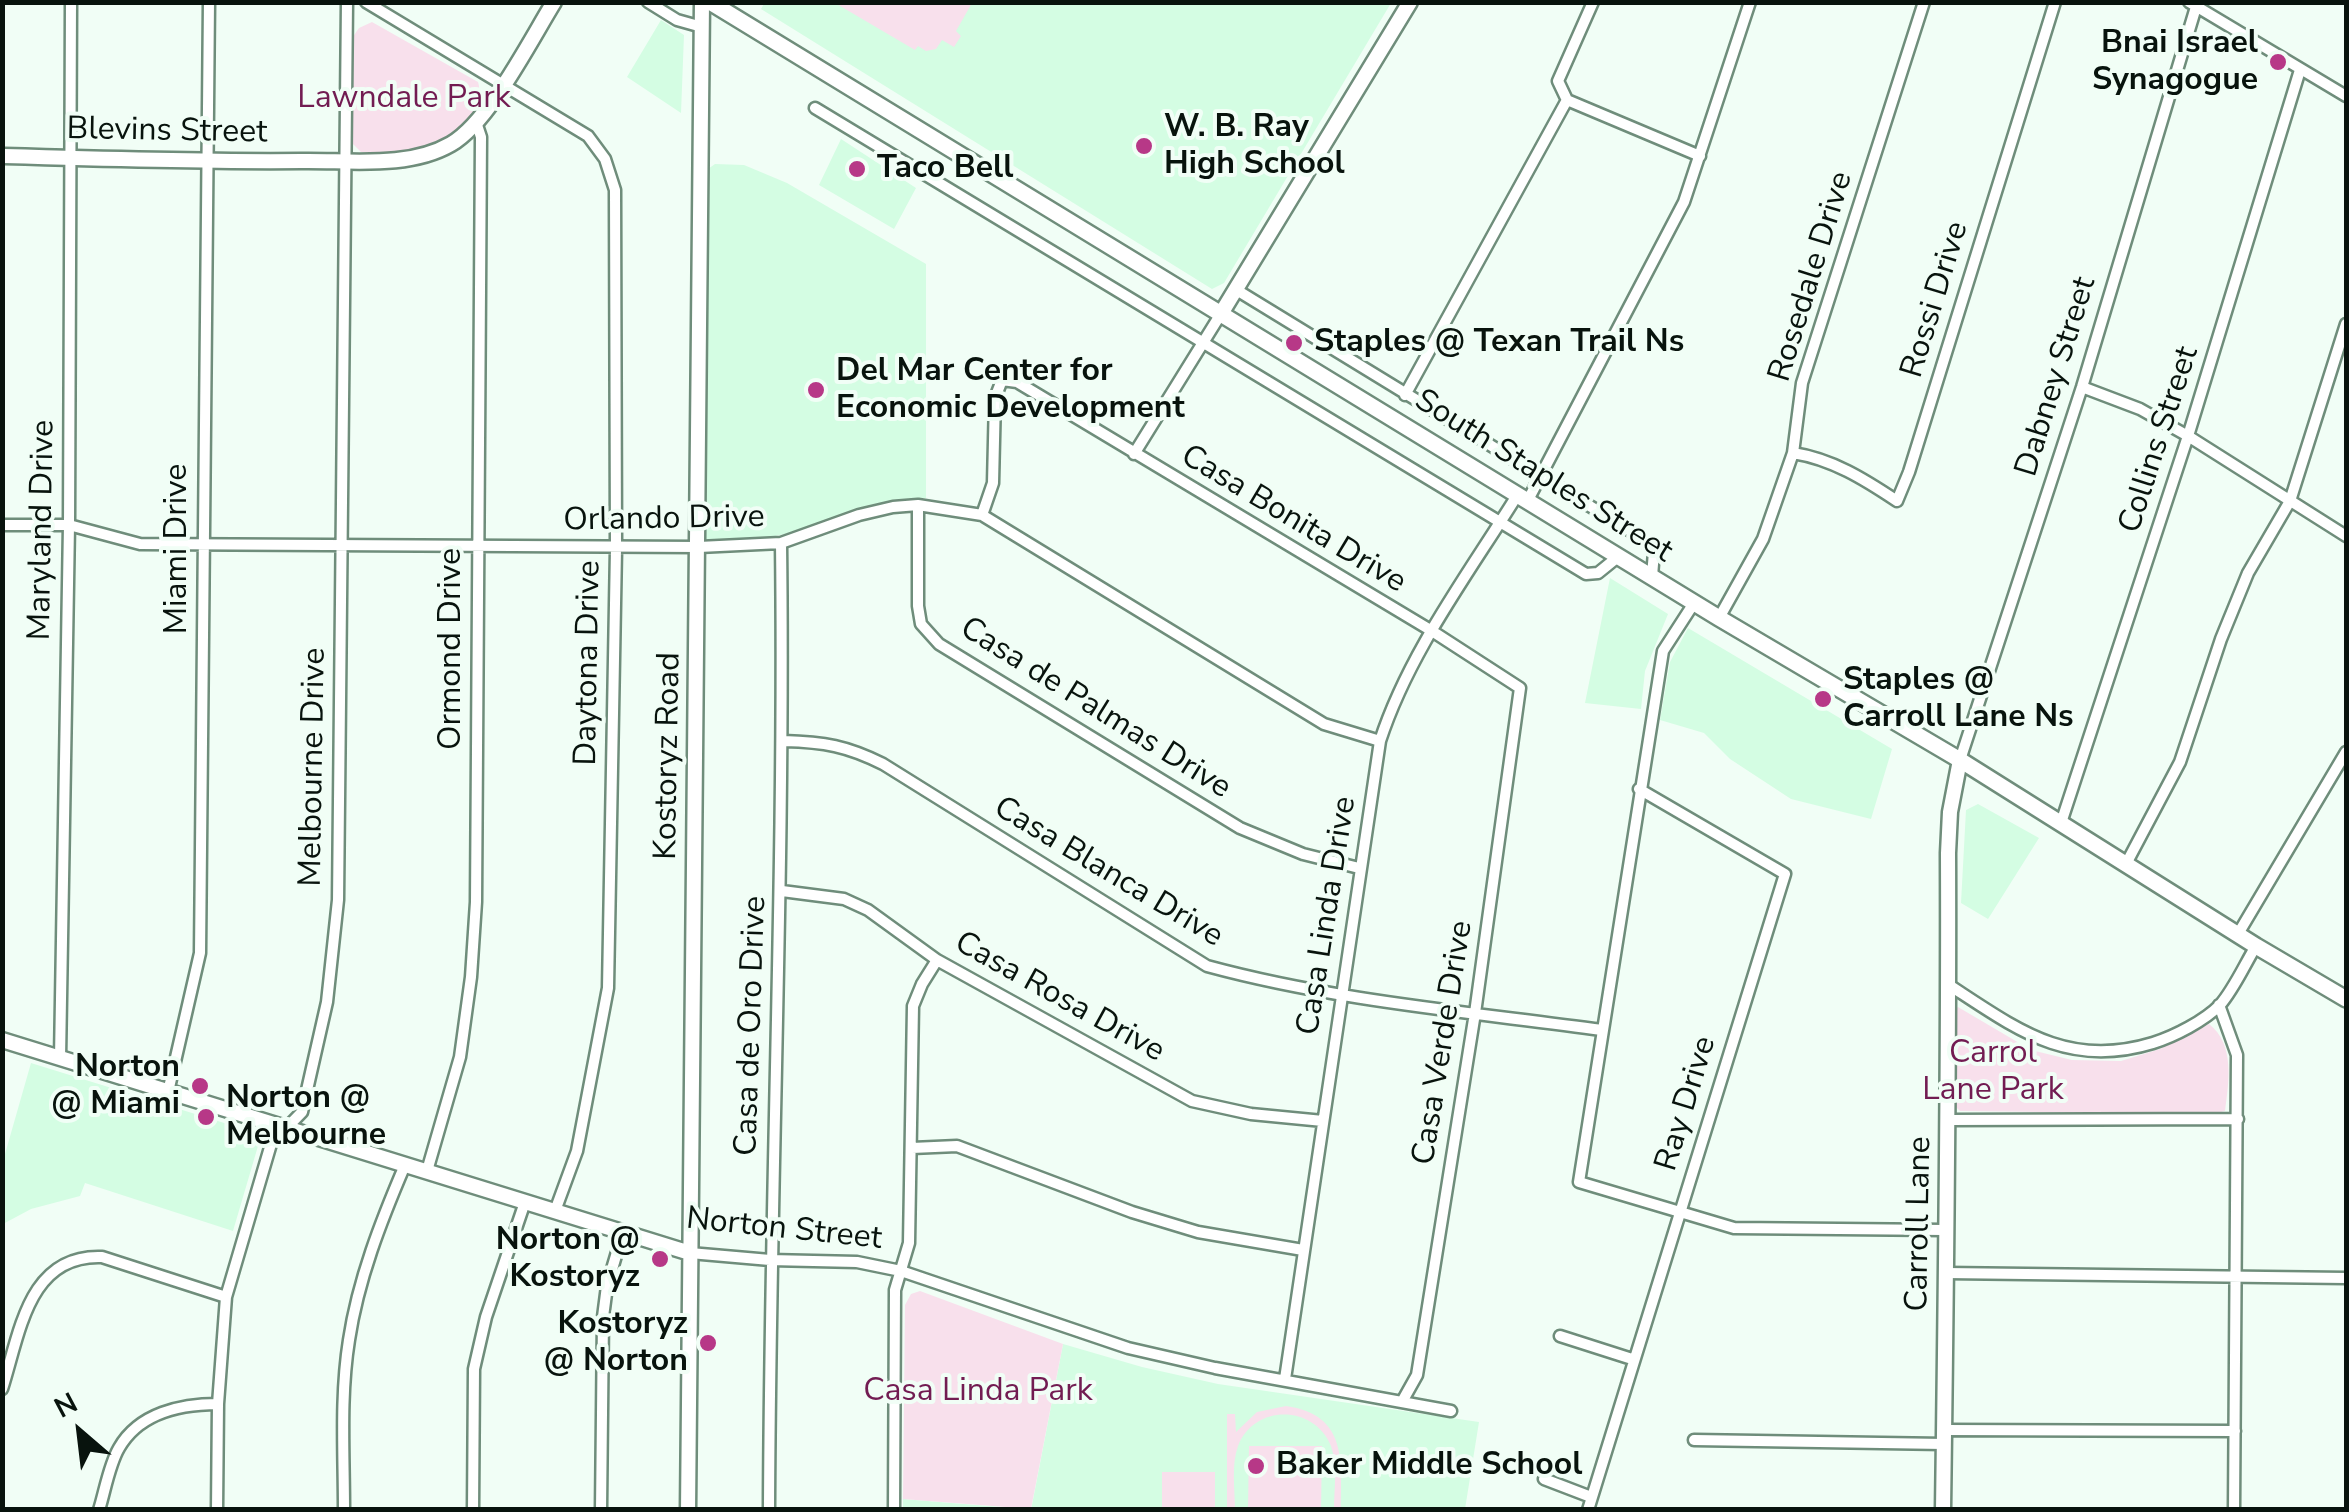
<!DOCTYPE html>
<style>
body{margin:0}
#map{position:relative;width:2349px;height:1512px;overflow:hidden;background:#f1fef6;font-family:"Nunito Sans",sans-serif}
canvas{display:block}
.frame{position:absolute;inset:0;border:5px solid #08130d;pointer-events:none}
.north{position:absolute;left:30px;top:1382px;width:100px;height:100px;-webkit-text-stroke:8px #f1fef6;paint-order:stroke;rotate:332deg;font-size:28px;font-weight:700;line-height:40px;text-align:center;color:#08130d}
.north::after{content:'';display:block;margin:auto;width:35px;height:45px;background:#08130d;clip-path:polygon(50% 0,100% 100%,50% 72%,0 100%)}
</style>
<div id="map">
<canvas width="2349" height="1512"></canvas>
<div class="frame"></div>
<div class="north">N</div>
</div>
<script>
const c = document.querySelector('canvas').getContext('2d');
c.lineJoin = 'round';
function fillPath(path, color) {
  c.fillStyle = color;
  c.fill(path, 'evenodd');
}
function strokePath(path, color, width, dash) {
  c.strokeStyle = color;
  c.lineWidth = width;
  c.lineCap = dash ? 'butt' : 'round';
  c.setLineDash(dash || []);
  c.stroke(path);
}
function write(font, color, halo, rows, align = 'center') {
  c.font = font + ' "Nunito Sans",sans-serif';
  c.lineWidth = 8;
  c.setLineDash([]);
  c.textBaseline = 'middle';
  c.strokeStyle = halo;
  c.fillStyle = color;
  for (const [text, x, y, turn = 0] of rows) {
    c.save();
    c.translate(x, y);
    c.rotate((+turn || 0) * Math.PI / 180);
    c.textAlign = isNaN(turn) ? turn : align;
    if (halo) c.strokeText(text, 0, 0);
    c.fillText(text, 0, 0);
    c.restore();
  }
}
fillPath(new Path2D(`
 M 765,2 L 1391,3 L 1224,283 L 1212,289 L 761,9 Z
 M 661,20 L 684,35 L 681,113 L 627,77 Z
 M 841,139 L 916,188 L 894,229 L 819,185 Z
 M 715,164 L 744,165 L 787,183 L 926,264 L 926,498 L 874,504 L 785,534 L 755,540 L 711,542 L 704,538 L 708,169 Z
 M 1610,578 L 1668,614 L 1645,671 L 1641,709 L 1585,703 Z
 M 1688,628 L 1892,749 L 1871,819 L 1791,799 L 1730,759 L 1704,733 L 1660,720 L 1670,662 Z
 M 1978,804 L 2039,838 L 1988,919 L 1961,903 L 1966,810 Z
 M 31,1063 L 250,1131 L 256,1137 L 258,1146 L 233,1231 L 85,1183 L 80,1196 L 31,1209 L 3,1224 L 3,1161 Z
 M 1063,1344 L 1142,1367 L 1218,1384 L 1479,1422 L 1465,1509 L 1031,1510 Z
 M 903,1499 L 1024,1509 L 903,1510 Z`), '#d4fde3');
fillPath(new Path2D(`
 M 835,3 L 972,2 L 972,3 L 956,31 L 961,36 L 954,47 L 942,40 L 936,49 L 926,51 L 918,46 L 915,50 Z
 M 372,22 L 478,82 C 488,115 445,143 416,150 C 399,154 378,152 361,152 L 351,142 L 352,38 L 359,28 Z
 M 1958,1007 L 2031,1050 L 2072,1060 L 2121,1061 L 2160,1049 L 2209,1024 C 2235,1044 2229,1082 2225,1111 L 2213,1114 L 1960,1111 L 1953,1104 L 1954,1010 Z
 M 920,1291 L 1063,1344 L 1031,1509 L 903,1499 L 905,1305 L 911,1294 Z
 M 1286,1406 C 1348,1415 1341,1461 1341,1509 L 1334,1509 C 1334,1490 1338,1465 1331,1446 C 1314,1404 1254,1404 1238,1446 C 1231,1465 1235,1490 1235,1509 L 1227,1509 L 1227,1414 L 1235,1414 L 1236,1432 L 1257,1412 Z
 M 1249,1446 L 1322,1446 L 1321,1509 L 1248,1509 Z
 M 1162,1472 L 1215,1472 L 1215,1509 L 1162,1509 Z`), '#f8e0ec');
const street = new Path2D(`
 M 366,2 L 588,136 L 605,159 L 615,190 L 616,549 L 608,988 L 577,1151 L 555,1211
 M 648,2 L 677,20 L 702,27
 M 2189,2 L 2346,96
 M 1567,100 L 1700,156
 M 815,108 L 1586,574 L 1598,573 L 1619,556
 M 1235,289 L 1642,538 L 1654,552 L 1652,576
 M 2082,387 L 2140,409 L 2188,436 L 2346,536
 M 1405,395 L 1567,100 L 1558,81 L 1593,2
 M 1793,453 C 1832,459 1864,479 1897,501 L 1909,472 L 2055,2
 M 1134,454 L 1222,312
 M 1528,500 L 1684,202 L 1750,2
 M 918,505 L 918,606 L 921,624 L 939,644 L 1240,828 L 1303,854 L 1359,868
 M 982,515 L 993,483 L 995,398 L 1002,380 L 1017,382 L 1432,631 L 1520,688 L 1475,1013 L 1417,1375 L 1403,1400
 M 2,525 L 69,525 L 140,544 L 699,547 L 781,543 L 859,515 L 893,507 L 918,505 L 982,515 L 1324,724 L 1380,741
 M 1694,603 L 1663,651 L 1579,1182 L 1734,1228 L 1944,1230
 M 1719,618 L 1763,539 L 1793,453 L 1802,383 L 1924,2
 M 784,741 C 824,742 847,746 883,764 L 1207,966 C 1336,1001 1470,1012 1602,1030
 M 1960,760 L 2082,387 L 2196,7
 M 2061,823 L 2188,436 L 2300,70
 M 2126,864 L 2180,762 L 2221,639 L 2248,573 L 2290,501 L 2346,324
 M 782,891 L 844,899 L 868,910 L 937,960 L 1192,1101 L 1251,1114 L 1323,1121
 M 2238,934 L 2346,752
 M 1949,985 C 2018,1030 2068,1069 2153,1043 C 2175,1036 2204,1021 2220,1005 C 2234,989 2245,964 2256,946
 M 2219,1005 L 2237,1055 L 2234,1510
 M 60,1058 L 69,525 L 71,2
 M 168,1092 L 200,953 L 209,2
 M 1949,1120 L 2238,1119
 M 912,1148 L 957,1146 L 1132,1212 L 1198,1232 L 1303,1250
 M 427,1171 L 460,1057 L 471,977 L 476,902 L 481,137 L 476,122
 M 690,1253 L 770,1260 L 857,1262 L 901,1271 L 1128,1348 L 1215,1368 L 1451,1411
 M 1946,1273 L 2346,1278
 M 1560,1336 L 1632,1359
 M 1285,1379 L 1380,741 C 1409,652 1469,573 1518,494
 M 2,1389 C 20,1333 28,1254 102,1257 L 226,1297
 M 1944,1430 L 2235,1431
 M 1694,1440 L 1944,1444
 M 1544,1479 L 1591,1497
 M 99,1510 C 105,1491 109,1465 119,1448 C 139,1413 181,1404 218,1404
 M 217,1510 L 218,1404 L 226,1297 L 271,1144 L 302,1112 L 327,1002 L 338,900 L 347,2
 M 344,1510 C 344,1453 340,1396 349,1340 C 358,1280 381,1221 405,1165
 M 473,1510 L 474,1369 L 486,1317 L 525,1202
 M 601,1510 L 603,1317 L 607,1286 L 623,1232
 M 769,1510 C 770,1187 785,866 781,543
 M 894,1510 L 895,1290 L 909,1243 L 913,1006 L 922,984 L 937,960
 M 1588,1510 L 1785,874 L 1639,789`);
const secondary = new Path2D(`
 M 2,156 C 102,159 201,162 301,161 C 349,160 408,169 451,144 C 489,122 530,41 554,2
 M 1222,312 L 1410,2
 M 2,1040 L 690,1253
 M 688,1510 L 702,2
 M 1943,1510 C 1946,1291 1949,1072 1948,853 L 1950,812 L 1960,760`);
const primary = new Path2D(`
 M 710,2 L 1719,618 L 1960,760 L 2256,946 L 2346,999`);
strokePath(street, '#6f8d7b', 15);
strokePath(secondary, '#6f8d7b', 19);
strokePath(primary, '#6f8d7b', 20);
strokePath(street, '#fff', 10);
strokePath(secondary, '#fff', 14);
strokePath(primary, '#fff', 15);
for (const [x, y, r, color] of [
 [2278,62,10,"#b73887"],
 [1144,146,10,"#b73887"],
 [857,169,10,"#b73887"],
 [1294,343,10,"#b73887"],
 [816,390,10,"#b73887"],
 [1823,699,10,"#b73887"],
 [200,1086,10,"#b73887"],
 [206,1117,10,"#b73887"],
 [660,1259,10,"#b73887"],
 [708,1343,10,"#b73887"],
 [1256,1466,10,"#b73887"]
]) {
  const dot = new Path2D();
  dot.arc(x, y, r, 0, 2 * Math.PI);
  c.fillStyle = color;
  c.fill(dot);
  strokePath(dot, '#f1fef6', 4);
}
write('bold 32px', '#08130d', '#f1fef6', [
 ["Bnai Israel",2258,44,"right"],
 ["Synagogue",2258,81,"right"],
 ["W. B. Ray",1164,128],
 ["High School",1164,165],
 ["Taco Bell",877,169],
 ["Staples @ Texan Trail Ns",1314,343],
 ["Del Mar Center for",836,372],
 ["Economic Development",836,409],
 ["Staples @",1843,681],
 ["Carroll Lane Ns",1843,718],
 ["Norton",180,1068,"right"],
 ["@ Miami",180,1105,"right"],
 ["Norton @",226,1099],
 ["Melbourne",226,1136],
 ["Norton @",640,1241,"right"],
 ["Kostoryz",640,1278,"right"],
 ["Kostoryz",688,1325,"right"],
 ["@ Norton",688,1362,"right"],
 ["Baker Middle School",1276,1466]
], 'left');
write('32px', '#721c52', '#f1fef6', [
 ["Lawndale Park",404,99],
 ["Carrol",1993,1054],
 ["Lane Park",1993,1091],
 ["Casa Linda Park",978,1392]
]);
write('32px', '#08130d', '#f1fef6', [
 ["Blevins Street",167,132,1],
 ["Rosedale Drive",1812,277,-73],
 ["Rossi Drive",1936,300,-73],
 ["Dabney Street",2057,377,-73],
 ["Collins Street",2160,440,-72],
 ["South Staples Street",1543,477,32],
 ["Orlando Drive",664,520,-1],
 ["Casa Bonita Drive",1293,520,31],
 ["Maryland Drive",43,530,-89],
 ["Miami Drive",178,549,-90],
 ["Ormond Drive",452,649,-90],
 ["Daytona Drive",589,663,-89],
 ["Casa de Palmas Drive",1095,709,32],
 ["Kostoryz Road",669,756,-89],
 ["Melbourne Drive",314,767,-89],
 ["Casa Blanca Drive",1108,873,31],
 ["Casa Linda Drive",1328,916,-81],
 ["Casa Rosa Drive",1059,998,29],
 ["Casa de Oro Drive",752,1026,-88],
 ["Casa Verde Drive",1444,1043,-81],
 ["Ray Drive",1687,1104,-73],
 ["Carroll Lane",1920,1224,-89],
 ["Norton Street",784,1230,6]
]);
</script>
